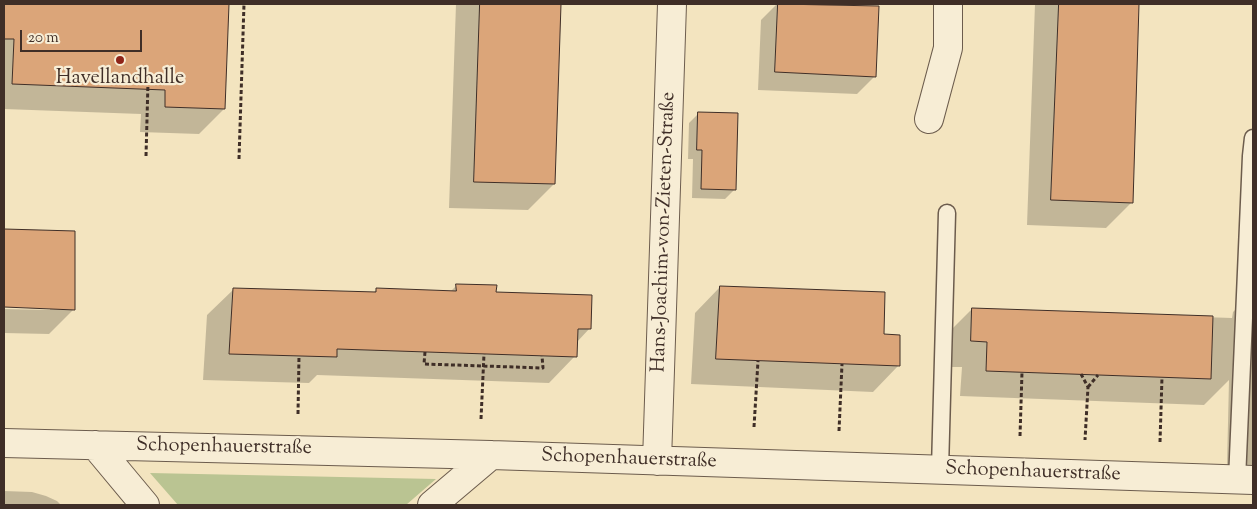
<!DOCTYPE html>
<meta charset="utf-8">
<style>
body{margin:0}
#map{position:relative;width:1257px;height:509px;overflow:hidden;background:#f3e4bf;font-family:"Sorts Mill Goudy",serif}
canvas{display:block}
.frame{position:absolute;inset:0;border:5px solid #3f2e27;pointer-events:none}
.scale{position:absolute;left:20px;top:30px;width:122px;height:22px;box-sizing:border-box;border:2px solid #3f2e27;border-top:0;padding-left:6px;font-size:15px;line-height:18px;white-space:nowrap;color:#3f2e27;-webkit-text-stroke:4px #f7edd5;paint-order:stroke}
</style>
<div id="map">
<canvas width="1257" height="509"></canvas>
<div class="frame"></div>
<div class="scale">20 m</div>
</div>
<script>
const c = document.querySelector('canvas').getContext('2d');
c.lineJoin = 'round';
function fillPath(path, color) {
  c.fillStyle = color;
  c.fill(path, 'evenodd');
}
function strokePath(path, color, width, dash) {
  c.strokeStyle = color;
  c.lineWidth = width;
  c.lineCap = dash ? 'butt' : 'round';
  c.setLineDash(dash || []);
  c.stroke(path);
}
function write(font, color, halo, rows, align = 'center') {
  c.font = font + ' "Sorts Mill Goudy",serif';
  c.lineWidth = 4.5;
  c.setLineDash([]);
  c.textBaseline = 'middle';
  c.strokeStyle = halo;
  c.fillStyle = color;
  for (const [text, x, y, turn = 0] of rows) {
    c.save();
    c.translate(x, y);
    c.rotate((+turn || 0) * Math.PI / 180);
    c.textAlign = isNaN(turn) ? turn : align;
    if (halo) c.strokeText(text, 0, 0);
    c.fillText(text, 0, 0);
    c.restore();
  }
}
fillPath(new Path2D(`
 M 150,473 L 436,479 L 406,505 L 178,505 Z`), '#bac492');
fillPath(new Path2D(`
 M 4,4 L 228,4 L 224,109 L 199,134 L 140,132 L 141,114 L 4,109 Z
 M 456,4 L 560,4 L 554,184 L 528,210 L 449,208 Z
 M 777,4 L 878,7 L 874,77 L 857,94 L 758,90 L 761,20 Z
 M 1035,4 L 1138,4 L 1131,203 L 1106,228 L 1027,225 Z
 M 699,113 L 735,189 L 725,199 L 692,198 L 693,159 L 688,159 L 689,123 Z
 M 4,231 L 74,232 L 74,309 L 49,334 L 4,333 L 4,309 L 50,310 L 50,308 L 4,306 Z
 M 457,285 L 495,294 L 590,328 L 576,343 L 575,356 L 549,383 L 317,375 L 309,383 L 203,380 L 207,315 L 234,289 L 373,293 L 377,289 L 450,292 Z
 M 720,287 L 898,366 L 873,392 L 691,384 L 695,313 Z
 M 1253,292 L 1253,466 L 1227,465 L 1229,380 L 1204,405 L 960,396 L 962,367 L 945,367 L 946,335 L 972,309 L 1232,318 L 1233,312 Z
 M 4,491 L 32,492 L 46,496 L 57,501 L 61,505 L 4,505 Z`), '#0003');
const building = new Path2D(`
 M 4,4 L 229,4 L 225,109 L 165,107 L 165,90 L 12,84 L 14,39 L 4,39 Z
 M 480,4 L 561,4 L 555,184 L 474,182 Z
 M 778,4 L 879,6 L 876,77 L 775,72 Z
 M 1059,4 L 1139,4 L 1133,203 L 1051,200 Z
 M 698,112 L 738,113 L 736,190 L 701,189 L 702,150 L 697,150 Z
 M 4,229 L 75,231 L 75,310 L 4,307 Z
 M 456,284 L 497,285 L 496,292 L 592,295 L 591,329 L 578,329 L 577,357 L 337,349 L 337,357 L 229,354 L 233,288 L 376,292 L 376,288 L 456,291 Z
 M 720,286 L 885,292 L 884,334 L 900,335 L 900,366 L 716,359 Z
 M 972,308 L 1213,316 L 1211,379 L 986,371 L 987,342 L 971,341 Z`);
fillPath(building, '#dba579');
strokePath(building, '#3f2e27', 1);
const service = new Path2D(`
 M 940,469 L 947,213
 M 1237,480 L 1251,156 L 1253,138`);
const minor = new Path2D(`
 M 929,119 L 948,48 L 948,4
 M 4,443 L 491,455 L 1253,480
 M 95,445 L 145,505
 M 657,461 L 672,4
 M 432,505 L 491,455`);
strokePath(service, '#6c5c4d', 19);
strokePath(minor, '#6c5c4d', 30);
strokePath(new Path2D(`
 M 146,156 L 148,82
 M 239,159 L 244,4
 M 425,352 L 424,364 L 543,368 L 542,356
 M 1081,374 L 1088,387 L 1085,440
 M 1088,387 L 1098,375
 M 298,414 L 299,356
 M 481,419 L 484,354
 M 754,427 L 758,361
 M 839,431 L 842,364
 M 1020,436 L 1022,372
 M 1160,442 L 1162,377`), '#3f2e27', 3, [4, 2.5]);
strokePath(service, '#f7edd5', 16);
strokePath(minor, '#f7edd5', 28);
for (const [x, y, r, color] of [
 [120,60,5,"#8f2418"]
]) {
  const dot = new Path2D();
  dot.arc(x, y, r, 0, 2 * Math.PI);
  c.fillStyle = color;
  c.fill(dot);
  strokePath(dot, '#f7edd5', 2);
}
write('20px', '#3f2e27', '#f7edd5', [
 ["Havellandhalle",120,80]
]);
write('20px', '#3f2e27', '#f7edd5', [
 ["Hans-Joachim-von-Zieten-Straße",665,232,-88],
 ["Schopenhauerstraße",224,448,1],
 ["Schopenhauerstraße",629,460,2],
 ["Schopenhauerstraße",1033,473,2]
]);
</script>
